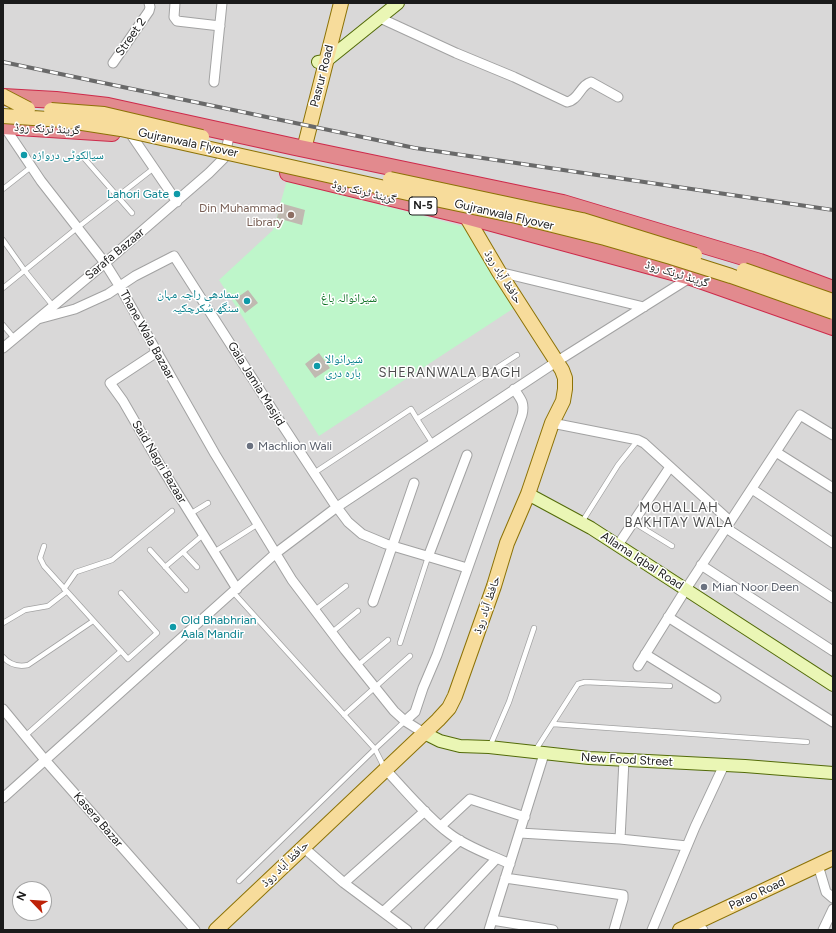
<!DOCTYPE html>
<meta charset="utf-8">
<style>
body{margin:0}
#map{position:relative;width:836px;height:933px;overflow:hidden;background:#eceae1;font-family:Figtree,sans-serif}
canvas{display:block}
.frame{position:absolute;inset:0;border:4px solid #1b1b1b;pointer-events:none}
.north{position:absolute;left:12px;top:881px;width:40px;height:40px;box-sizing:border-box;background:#fff;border:1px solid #a4a4a4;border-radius:50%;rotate:295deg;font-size:11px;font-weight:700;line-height:16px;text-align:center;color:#1b1b1b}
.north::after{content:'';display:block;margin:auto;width:14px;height:18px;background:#be2208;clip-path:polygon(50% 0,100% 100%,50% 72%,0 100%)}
</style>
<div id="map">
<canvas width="836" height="933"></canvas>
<div class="frame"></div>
<div class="north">N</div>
</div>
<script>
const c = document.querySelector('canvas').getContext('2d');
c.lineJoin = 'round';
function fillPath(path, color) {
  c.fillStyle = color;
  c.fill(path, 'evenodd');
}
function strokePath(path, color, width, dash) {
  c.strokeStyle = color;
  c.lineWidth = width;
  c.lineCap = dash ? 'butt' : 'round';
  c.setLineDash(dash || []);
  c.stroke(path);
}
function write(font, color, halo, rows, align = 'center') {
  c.font = font + ' Figtree,"Noto Naskh Arabic",sans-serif';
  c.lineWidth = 3;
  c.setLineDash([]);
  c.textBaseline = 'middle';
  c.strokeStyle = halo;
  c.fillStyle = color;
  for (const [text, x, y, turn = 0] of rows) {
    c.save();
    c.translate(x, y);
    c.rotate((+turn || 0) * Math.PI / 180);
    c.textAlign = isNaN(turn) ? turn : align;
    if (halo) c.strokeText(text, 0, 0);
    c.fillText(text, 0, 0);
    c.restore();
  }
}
fillPath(new Path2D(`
 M 3,3 L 833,3 L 833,930 L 3,930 ZM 20,889 L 44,889 L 44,913 L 20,913 Z`), '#d9d8d8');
fillPath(new Path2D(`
 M 287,180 L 465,227 L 514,308 L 319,436 L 219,280 L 273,230 Z`), '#bef6ca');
fillPath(new Path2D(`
 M 280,203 L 305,210 L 302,225 L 277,218 Z
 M 248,290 L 258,303 L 245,313 L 235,299 Z
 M 319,353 L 330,368 L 315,378 L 305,364 Z`), '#c0b9b1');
const lane = new Path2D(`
 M 84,158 L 132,213
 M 3,189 L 31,167
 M 3,240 L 25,271 L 53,306
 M 3,288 L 77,228 L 154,168
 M 3,325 L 14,338
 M 417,419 L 433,444
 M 314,473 L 411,409 L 417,419 L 517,355
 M 190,514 L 208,503
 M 582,522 L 618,465 L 638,440
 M 633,522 L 672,546
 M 44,546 L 40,558 L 44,566 L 128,659 L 157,633 L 121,593
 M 150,550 L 186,590
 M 183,552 L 197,567
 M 214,552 L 258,524
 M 165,567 L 203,535
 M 64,589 L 76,572 L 112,560 L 172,511
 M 233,592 L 375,749 L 384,767
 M 315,610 L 346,586
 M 3,623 L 25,610 L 48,606 L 66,592
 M 331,633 L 358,611
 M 400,643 L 428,557
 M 3,657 C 10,665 18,667 28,665 L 93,621
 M 357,666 L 388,640
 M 344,715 L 410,656
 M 553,724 L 807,742
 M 25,736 L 121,651
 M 490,746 L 509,702 L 534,628
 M 535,751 L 578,684 L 585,682 L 670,686
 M 239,881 L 375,749 L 405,721`);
const street = new Path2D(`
 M 175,3 L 174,17 L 177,21 L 220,26
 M 380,18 L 456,53 L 514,77 L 567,102 C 579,100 580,85 591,82 L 618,97
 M 113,63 L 149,11 L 150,7 L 149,3
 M 214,82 L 222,3
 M 4,126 L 41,181 L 105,263 L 120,287 L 215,454 L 292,580 L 345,650 L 394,711 L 405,721 L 424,733
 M 132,136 L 177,202
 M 499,272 L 644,307
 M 38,319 L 75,309 L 108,294 L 135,276 L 174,256 L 281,423 L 333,502 L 348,522 L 362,534 L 386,544 L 467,568
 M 3,348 L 105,263 L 209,173 L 224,158 L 230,133
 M 157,352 L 110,383 L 123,401 L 160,465 L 237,589
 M 552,423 L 638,440 L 644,443 L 730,521
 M 776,452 L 833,488
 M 752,489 L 833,543
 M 726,528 L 833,598
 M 618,545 L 670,467
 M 428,557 L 467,455
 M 701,565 L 833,651
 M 373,602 L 414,483
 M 668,617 L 833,722
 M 645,654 L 716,698
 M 638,666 L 686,589 L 800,415 L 833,435
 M 3,709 L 45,760 L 195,930
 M 405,721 L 415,712 L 423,688 L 437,655 L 522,415 C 525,403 521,399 514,389
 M 385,769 C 406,791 426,816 450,834 C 467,847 491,855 510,864
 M 3,798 L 276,553 L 337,507 L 556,362 L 691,277
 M 441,826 L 470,799 L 525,817
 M 520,833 L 620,839 L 687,846
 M 620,839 L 624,760
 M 303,847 L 344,883 L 407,930
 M 818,865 L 826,892 L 833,898
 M 505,878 L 623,895 L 623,899 L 614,930
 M 344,883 L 425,811
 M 383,912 L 460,840
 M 492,920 L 553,930
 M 695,923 L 703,930
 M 429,930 L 497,858
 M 489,930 L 544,754
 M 652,930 L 695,827 L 724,765
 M 823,930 L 833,909`);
const secondary = new Path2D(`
 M 318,62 L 326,61 L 398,3
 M 528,494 L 591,528 L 833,685
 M 424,733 L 440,741 L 460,746 L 489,747 L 589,758 L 745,766 L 833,773`);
const primary = new Path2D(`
 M 304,149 L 341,3
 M 216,930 L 438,720 L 449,708 L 455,696 L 494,586 L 507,543 L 528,494 L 552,423 L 563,401 L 565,389 L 565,378 L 562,370 L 499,272 L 466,216
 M 680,930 L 833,858`);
const highway = new Path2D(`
 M 3,97 L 56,100 L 108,106 L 295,147 L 563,203 L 760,262 L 833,289
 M 3,126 L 112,133
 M 288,173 L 466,216 L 691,277 L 833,327`);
strokePath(lane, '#a2a2a2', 6);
strokePath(street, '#a2a2a2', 11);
strokePath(secondary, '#536b09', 14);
strokePath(primary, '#8c7206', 16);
strokePath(highway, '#cd2b4b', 18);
strokePath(lane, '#fff', 4.5);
strokePath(street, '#fff', 9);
strokePath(secondary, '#eaf6b5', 12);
strokePath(primary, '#f7dc9b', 14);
strokePath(highway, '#e28a8e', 16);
const rail = new Path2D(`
 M 3,62 L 415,148 L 833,210`);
strokePath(rail, '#696969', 4);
strokePath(rail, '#fff', 2.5, [8]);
const primaryBridge = new Path2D(`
 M 3,96 L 28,109
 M 51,110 L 104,114 L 202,137
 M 3,116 L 63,120 L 121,129 L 421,196 L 516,216 L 605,238 L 671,257 L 731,276 L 833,312
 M 390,179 L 582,220 L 695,255
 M 744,270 L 833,301`);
strokePath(primaryBridge, '#8c7206', 16, []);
strokePath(primaryBridge, '#f7dc9b', 14);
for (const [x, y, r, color] of [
 [24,155,4,"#0f9aa8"],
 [177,194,4,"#0f9aa8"],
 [291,215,4,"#8d6e63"],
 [247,301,4,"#0f9aa8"],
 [317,366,4,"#0f9aa8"],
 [250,446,4,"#6b7280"],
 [704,587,4,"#6b7280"],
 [173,627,4,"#0f9aa8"]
]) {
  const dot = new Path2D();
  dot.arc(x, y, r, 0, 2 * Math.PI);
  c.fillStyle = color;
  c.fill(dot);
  strokePath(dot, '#fff', 1.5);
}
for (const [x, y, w] of [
 [423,206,28]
]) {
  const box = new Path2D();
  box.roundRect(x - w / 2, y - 9, w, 18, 3);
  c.fillStyle = '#fff';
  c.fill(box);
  strokePath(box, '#1b1b1b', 1);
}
write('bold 11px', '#1b1b1b', null, [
 ["N-5",423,206]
]);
write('12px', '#1b1b1b', '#fff', [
 ["Street 2",131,37,-55],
 ["Pasrur Road",322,76,-76],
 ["گرینڈ ٹرنک روڈ",47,129,3],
 ["Gujranwala Flyover",188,143,12],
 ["گرینڈ ٹرنک روڈ",364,192,14],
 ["Gujranwala Flyover",504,215,13],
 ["Sarafa Bazaar",115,254,-40],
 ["گرینڈ ٹرنک روڈ",677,274,17],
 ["حافظ آباد روڈ",503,277,58],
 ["Thane Wala Bazaar",147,335,61],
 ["Gala Jamia Masjid",256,384,58],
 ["Said Nagri Bazaar",159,462,59],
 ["Allama Iqbal Road",642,561,33],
 ["حافظ آباد روڈ",487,605,-71],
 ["New Food Street",627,760,3],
 ["Kasera Bazar",98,820,49],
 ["حافظ آباد روڈ",285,864,-44],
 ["Parao Road",757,894,-25]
]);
write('12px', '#0d838f', '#fff', [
 ["سیالکوٹی دروازہ",32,155],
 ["Lahori Gate",169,194,"right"],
 ["سمادھی راجہ مہان",239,294,"right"],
 ["سنگھ سُکرچکیہ",239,308,"right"],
 ["شیرانوالا",325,359],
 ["بارہ دری",325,373],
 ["Old Bhabhrian",181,620],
 ["Aala Mandir",181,634]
], 'left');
write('12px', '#785e54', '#fff', [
 ["Din Muhammad",283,208],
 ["Library",283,222]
], 'right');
write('12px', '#0f7226', '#fff', [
 ["شیرانوالہ باغ",349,298]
]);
write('12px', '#5b616d', '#fff', [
 ["Machlion Wali",258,446],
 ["Mian Noor Deen",712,587]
], 'left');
c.letterSpacing = '1px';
write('13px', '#4e4e4e', '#fff', [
 ["SHERANWALA BAGH",450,373],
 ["MOHALLAH",679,508],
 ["BAKHTAY WALA",679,523]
]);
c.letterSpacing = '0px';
</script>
